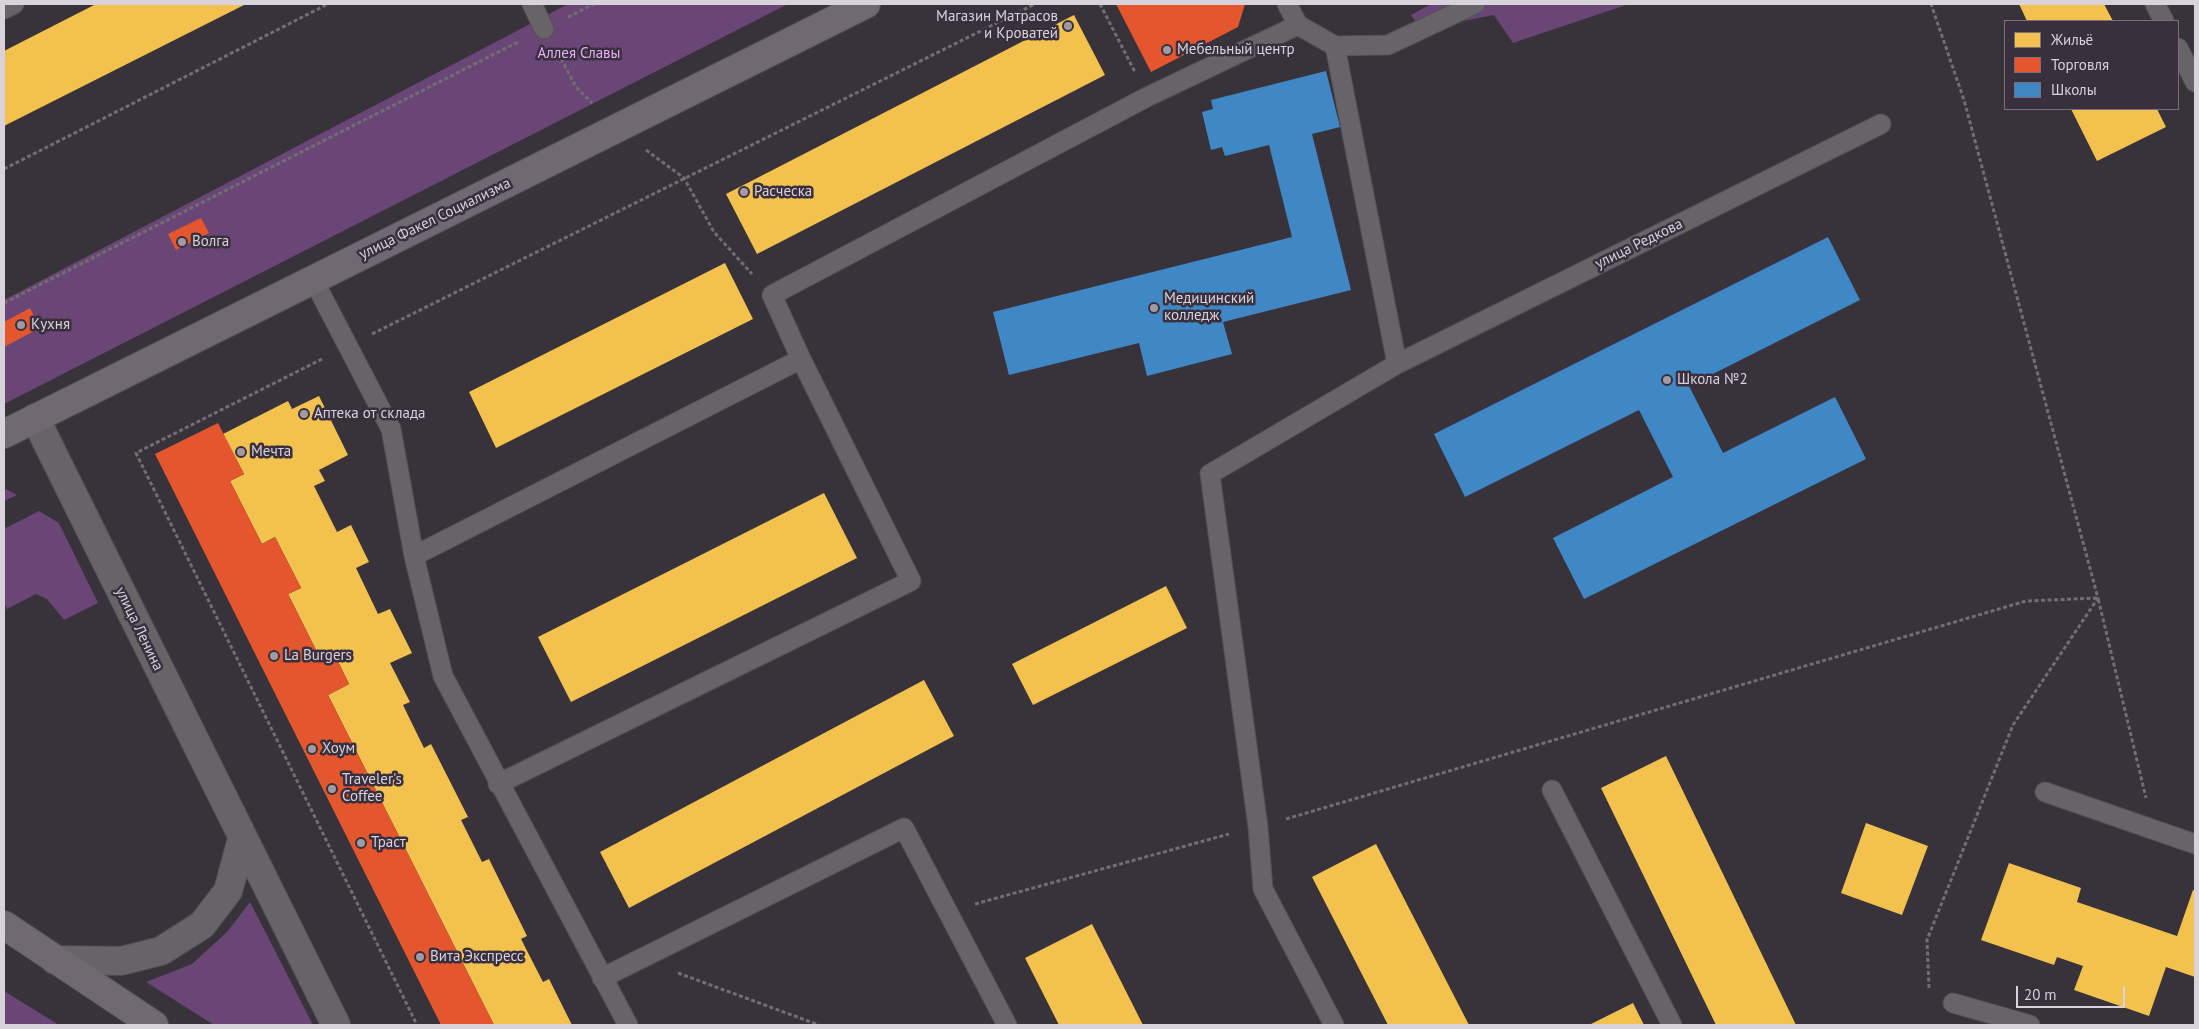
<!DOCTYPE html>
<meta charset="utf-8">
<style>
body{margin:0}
#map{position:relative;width:2199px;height:1029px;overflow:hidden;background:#38323a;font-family:"PT Sans",sans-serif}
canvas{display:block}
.frame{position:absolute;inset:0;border:5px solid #d8d2db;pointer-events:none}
.legend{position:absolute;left:2004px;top:20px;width:175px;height:90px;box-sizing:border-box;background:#392f3d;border:1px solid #79707c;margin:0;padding:6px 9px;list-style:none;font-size:15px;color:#d8d2db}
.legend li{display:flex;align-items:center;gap:10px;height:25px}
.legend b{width:25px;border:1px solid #79707c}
.scale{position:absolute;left:2016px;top:986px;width:109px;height:22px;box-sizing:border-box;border:2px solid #d8d2db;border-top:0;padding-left:6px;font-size:15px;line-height:18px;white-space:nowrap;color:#d8d2db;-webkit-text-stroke:4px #392f3d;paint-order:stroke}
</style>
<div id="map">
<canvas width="2199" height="1029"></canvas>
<div class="frame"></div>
<ul class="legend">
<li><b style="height:14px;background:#f2c14e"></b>Жильё</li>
<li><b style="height:14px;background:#e4572e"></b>Торговля</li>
<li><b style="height:14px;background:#3f88c5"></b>Школы</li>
</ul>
<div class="scale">20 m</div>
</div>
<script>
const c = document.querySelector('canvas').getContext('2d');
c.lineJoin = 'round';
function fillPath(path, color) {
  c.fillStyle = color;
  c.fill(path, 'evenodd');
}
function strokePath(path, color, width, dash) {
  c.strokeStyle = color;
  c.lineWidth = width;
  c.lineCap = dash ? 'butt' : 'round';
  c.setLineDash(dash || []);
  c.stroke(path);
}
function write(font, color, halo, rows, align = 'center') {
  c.font = font + ' "PT Sans",sans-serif';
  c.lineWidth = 5;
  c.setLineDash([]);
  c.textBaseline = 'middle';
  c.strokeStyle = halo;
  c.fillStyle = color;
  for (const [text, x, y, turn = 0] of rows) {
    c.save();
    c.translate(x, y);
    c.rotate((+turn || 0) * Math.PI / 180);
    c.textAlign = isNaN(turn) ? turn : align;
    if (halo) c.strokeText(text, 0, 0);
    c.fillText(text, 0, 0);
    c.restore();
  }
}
fillPath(new Path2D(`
 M 568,4 L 788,4 L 4,404 L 4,300 Z
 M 1431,4 L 1629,4 L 1513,43 L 1494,15 L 1421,29 L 1411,15 Z
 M 4,488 L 17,495 L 4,501 Z
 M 39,511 L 59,523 L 98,603 L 64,620 L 47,599 L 36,594 L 7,609 L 4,603 L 4,529 Z
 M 250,902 L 313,1025 L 214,1025 L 146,982 L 192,964 L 227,932 Z
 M 4,991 L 59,1025 L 4,1025 Z`), '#6a4677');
fillPath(new Path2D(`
 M 96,4 L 246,4 L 4,126 L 4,51 Z
 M 2019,4 L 2104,4 L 2113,21 L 2027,21 Z
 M 1074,15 L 1105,75 L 757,254 L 726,194 Z
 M 2071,109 L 2157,109 L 2166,127 L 2097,161 Z
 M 725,263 L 753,319 L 496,448 L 469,392 Z
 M 319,396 L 348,455 L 319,470 L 325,481 L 314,486 L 337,532 L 351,525 L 369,562 L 356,568 L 378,614 L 390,609 L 412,653 L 390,663 L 410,702 L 403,705 L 424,748 L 431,744 L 468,817 L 461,820 L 482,862 L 489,859 L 527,936 L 521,939 L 543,982 L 549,979 L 572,1025 L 494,1025 L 328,695 L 349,684 L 332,649 L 319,656 L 288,594 L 301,588 L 275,537 L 262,544 L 230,481 L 244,474 L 223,434 L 288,401 L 292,409 Z
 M 824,493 L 857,558 L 571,702 L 538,637 Z
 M 1166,586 L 1187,628 L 1033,705 L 1012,664 Z
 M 924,680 L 954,736 L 629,908 L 600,852 Z
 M 1666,756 L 1796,1025 L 1716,1025 L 1601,788 Z
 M 1866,823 L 1928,846 L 1902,915 L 1841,893 Z
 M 1376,844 L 1469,1025 L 1388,1025 L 1312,877 Z
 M 2009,863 L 2081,888 L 2077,902 L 2177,936 L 2193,890 L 2195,891 L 2195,977 L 2166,967 L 2149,1016 L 2074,990 L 2083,966 L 2057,957 L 2054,965 L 1981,940 Z
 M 1092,924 L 1143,1025 L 1059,1025 L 1025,958 Z
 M 1633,1003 L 1644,1025 L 1589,1025 Z`), '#f2c14e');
fillPath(new Path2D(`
 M 1116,4 L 1245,4 L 1238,27 L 1151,72 Z
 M 201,218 L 209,233 L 176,250 L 168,234 Z
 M 30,308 L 40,328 L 4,347 L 4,322 Z
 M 218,423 L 244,474 L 230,481 L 262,544 L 275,537 L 301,588 L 288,594 L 319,656 L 332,649 L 349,684 L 328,695 L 494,1025 L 441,1025 L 155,454 Z`), '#e4572e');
fillPath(new Path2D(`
 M 1326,71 L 1340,127 L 1312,134 L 1351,290 L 1223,322 L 1232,354 L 1147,376 L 1139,343 L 1009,375 L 993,312 L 1292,237 L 1269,145 L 1225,156 L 1222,147 L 1211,150 L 1202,112 L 1213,109 L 1211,100 Z
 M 1828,237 L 1860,300 L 1689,386 L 1723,453 L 1835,397 L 1866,459 L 1584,599 L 1553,538 L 1673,477 L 1639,410 L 1465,497 L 1434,434 Z`), '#3f88c5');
const lane = new Path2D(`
 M 532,4 L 544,29
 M 1287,4 L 1298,25
 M 2155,4 L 2164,21
 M 4,9 L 14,4
 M 2178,48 L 2195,82
 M 313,279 L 391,429 L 414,556 L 443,676 L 628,1025
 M 1397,364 L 1881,124
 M 414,556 L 801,359 L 772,295 L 1147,97 L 1298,25 L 1335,46 L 1388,45 L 1475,4
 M 498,784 L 911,581 L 801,359
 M 1552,790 L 1672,1025
 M 2045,792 L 2195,844
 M 602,978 L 904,828 L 1007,1025
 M 1953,1003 L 2030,1025
 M 1334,1025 L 1263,889 L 1258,827 L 1210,474 L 1397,364 L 1335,46`);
const street = new Path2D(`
 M 35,418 L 336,1025
 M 55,960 L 121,961 L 161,951 L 202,925 L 228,891 L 242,839`);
const secondary = new Path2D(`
 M 4,434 L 866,4
 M 4,925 L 154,1025`);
strokePath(lane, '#544f55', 21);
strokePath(street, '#544f55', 30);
strokePath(secondary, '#544f55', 30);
strokePath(new Path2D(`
 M 1100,4 L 1135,72
 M 568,17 L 594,4
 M 558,53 L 576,87 L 592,103
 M 646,150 L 684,178 L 714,232 L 752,274
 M 4,169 L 328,4
 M 4,303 L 520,41
 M 372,334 L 1035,4
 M 322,359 L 136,453 L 417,1025
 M 1286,819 L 2026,601 L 2098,598 L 2146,798
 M 975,904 L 1229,834
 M 678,973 L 819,1025
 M 1929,988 L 1927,940 L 2013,725 L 2098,598 L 1964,100 L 1931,4`), '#716e72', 3, [4, 2.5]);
strokePath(lane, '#686369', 19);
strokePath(street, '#686369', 28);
strokePath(secondary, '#706973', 28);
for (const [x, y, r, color] of [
 [1068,26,5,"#a09aa3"],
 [1167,50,5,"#a09aa3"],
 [744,192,5,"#a09aa3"],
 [182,242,5,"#a09aa3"],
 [1154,308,5,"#a09aa3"],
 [21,325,5,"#a09aa3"],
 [1667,380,5,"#a09aa3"],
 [304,414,5,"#a09aa3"],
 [241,452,5,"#a09aa3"],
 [274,656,5,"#a09aa3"],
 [312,749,5,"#a09aa3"],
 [332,789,5,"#a09aa3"],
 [361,843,5,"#a09aa3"],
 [420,957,5,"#a09aa3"]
]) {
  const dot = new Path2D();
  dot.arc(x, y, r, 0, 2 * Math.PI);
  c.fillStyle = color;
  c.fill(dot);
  strokePath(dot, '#392f3d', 2);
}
write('15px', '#d8d2db', '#392f3d', [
 ["Магазин Матрасов",1058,17,"right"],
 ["и Кроватей",1058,34,"right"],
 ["Мебельный центр",1177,50],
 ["Расческа",754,192],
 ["Волга",192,242],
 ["Медицинский",1164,299],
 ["колледж",1164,316],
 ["Кухня",31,325],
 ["Школа №2",1677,380],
 ["Аптека от склада",314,414],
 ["Мечта",251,452],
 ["La Burgers",284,656],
 ["Хоум",322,749],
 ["Traveler's",342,780],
 ["Coffee",342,797],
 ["Траст",371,843],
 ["Вита Экспресс",430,957]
], 'left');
write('15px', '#e4b0f8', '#392f3d', [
 ["Аллея Славы",579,54]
]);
write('15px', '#d8d2db', '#392f3d', [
 ["улица Факел Социализма",435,219,-26],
 ["улица Редкова",1639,244,-26],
 ["улица Ленина",139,629,64]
]);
</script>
